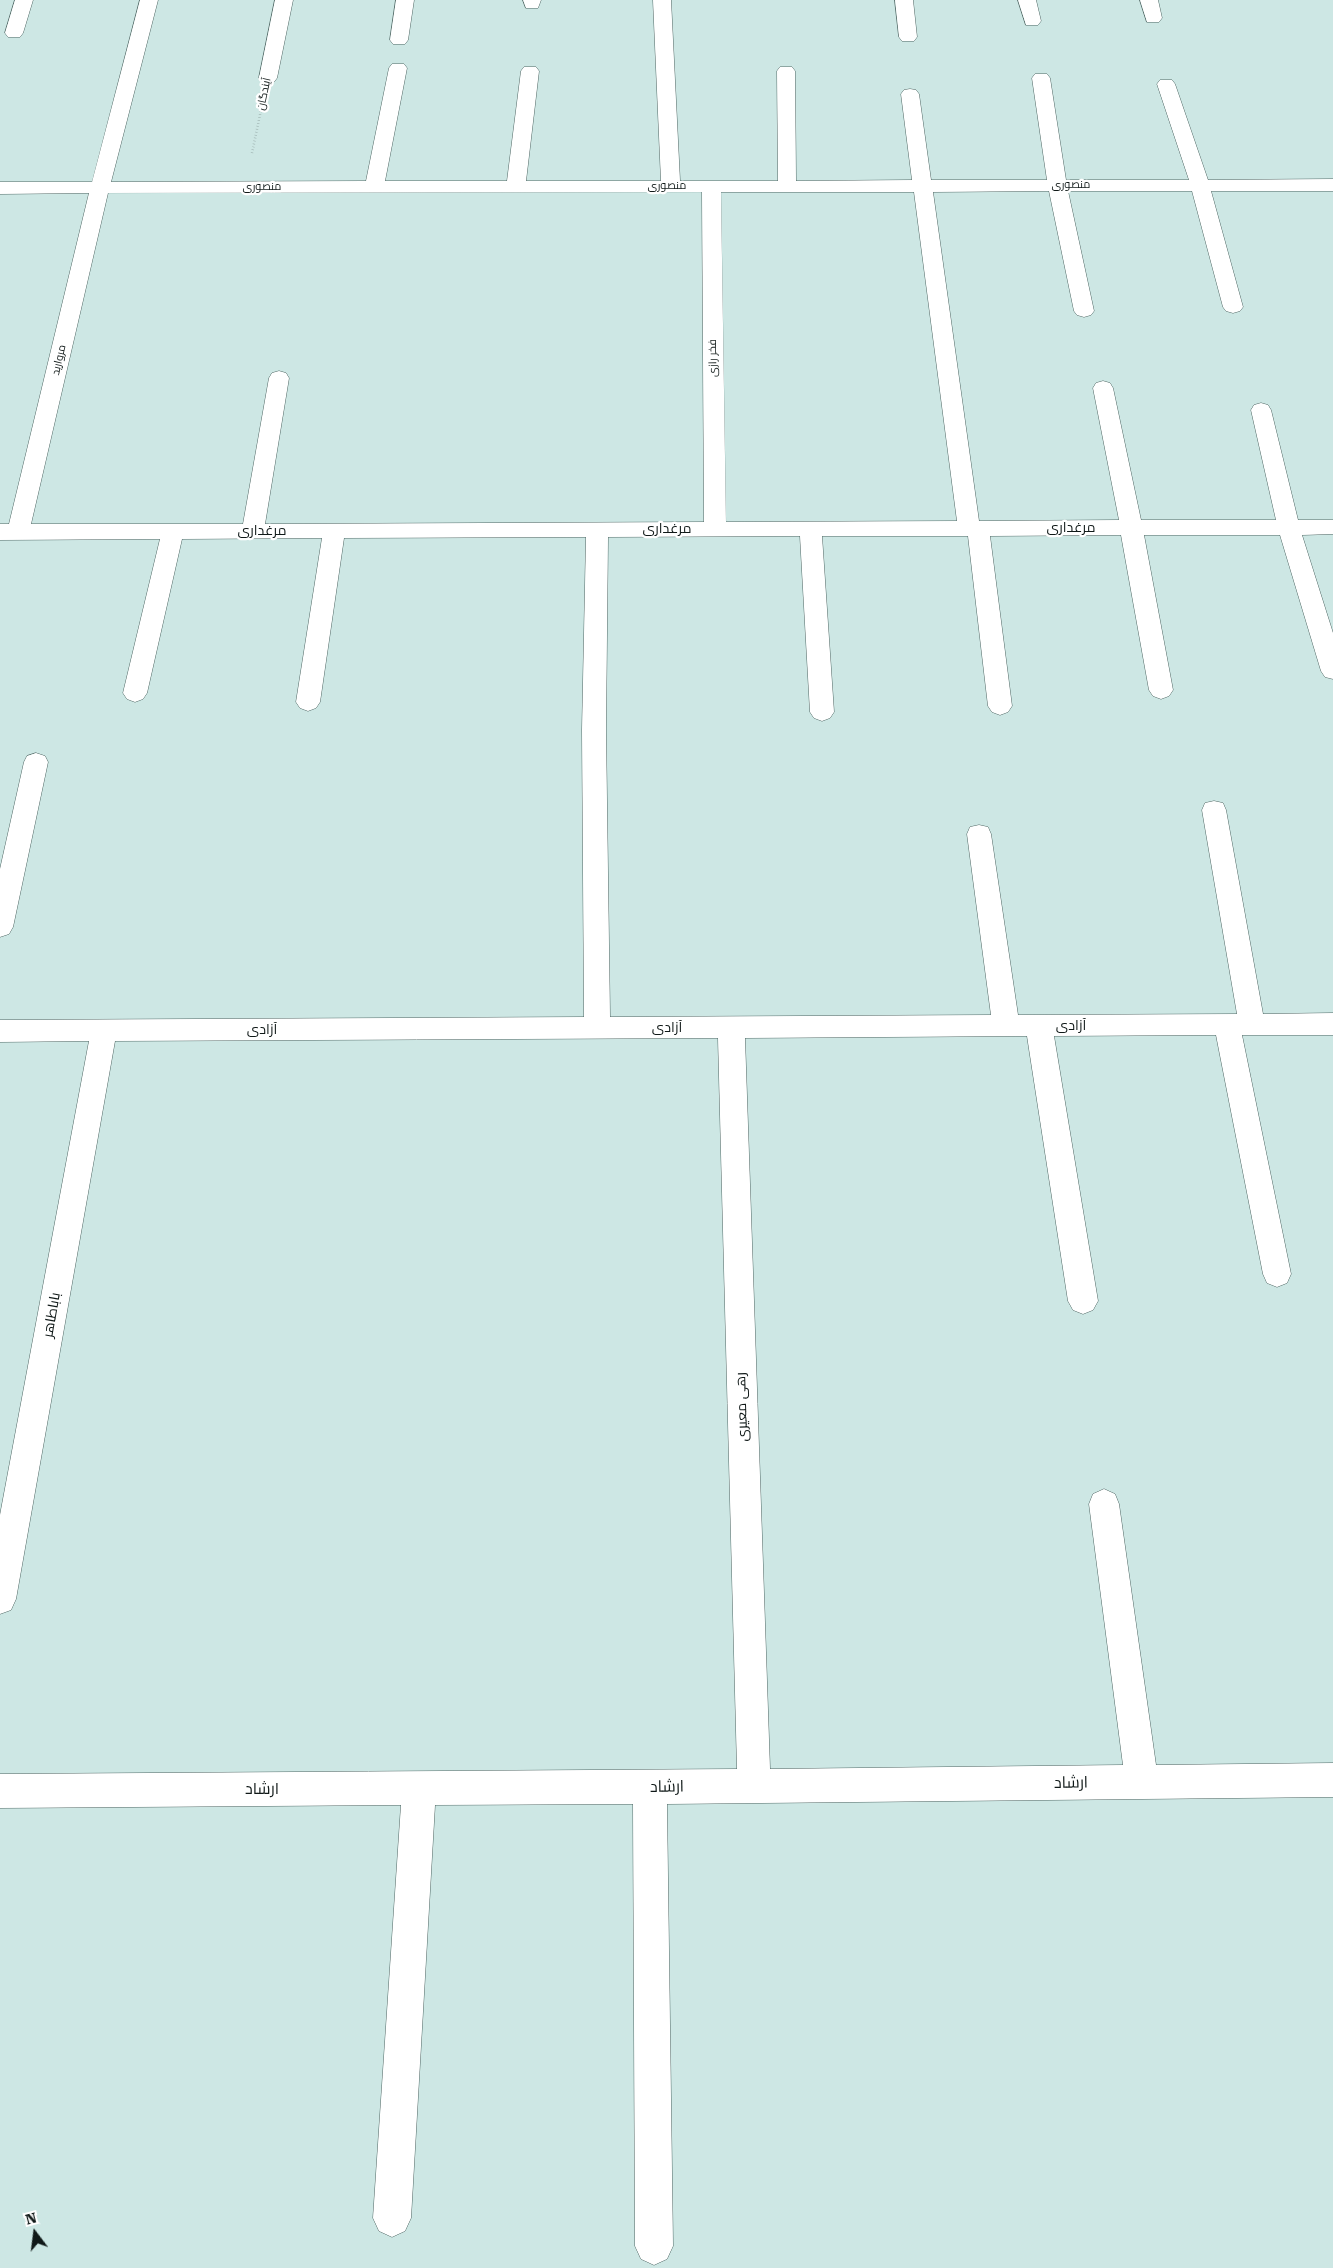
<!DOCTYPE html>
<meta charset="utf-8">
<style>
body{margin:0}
#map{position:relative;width:1333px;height:2268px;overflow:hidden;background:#cde7e4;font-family:"Roboto Serif",serif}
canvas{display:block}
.north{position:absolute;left:10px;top:2208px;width:50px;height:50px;-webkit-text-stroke:4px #fff;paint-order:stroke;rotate:345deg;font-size:14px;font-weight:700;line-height:20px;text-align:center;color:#101918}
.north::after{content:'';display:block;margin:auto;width:18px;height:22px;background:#101918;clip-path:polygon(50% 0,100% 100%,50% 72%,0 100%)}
</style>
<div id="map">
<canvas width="1333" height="2268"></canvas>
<div class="north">N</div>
</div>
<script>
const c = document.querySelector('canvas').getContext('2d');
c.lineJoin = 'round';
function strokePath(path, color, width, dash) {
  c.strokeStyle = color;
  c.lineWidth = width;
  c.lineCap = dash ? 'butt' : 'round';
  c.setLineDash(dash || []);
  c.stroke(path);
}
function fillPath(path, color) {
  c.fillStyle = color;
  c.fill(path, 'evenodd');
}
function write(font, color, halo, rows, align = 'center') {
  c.font = font + ' "Roboto Serif",Cairo,serif';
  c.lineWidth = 4.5;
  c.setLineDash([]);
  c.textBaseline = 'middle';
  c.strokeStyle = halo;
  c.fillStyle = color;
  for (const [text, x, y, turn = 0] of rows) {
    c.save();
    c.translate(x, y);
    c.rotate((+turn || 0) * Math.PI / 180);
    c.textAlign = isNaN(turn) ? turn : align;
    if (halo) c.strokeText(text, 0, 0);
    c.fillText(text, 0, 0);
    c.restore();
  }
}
const minor = new Path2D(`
 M 15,0 L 33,0 L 23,33 L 20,37 L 8,37 L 5,33 Z
 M 140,0 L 158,0 L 111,182 L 366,181 L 389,68 L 392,64 L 404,64 L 407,68 L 385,181 L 507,181 L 521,71 L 524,67 L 536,67 L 539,71 L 526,181 L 661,181 L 653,0 L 671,0 L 680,181 L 778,181 L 777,71 L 780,67 L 792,67 L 795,71 L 796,181 L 912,180 L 901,94 L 904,90 L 910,89 L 916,90 L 919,94 L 931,180 L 1047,180 L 1032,78 L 1035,74 L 1047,74 L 1050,78 L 1066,180 L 1189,180 L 1157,84 L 1160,80 L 1172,80 L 1175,84 L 1208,180 L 1333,179 L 1333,191 L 1211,191 L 1243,307 L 1240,311 L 1233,313 L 1226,311 L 1223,307 L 1192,191 L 1068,191 L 1094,311 L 1091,315 L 1084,317 L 1077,315 L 1074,311 L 1049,191 L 933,192 L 979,521 L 1119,520 L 1093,388 L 1096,383 L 1103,381 L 1110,383 L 1113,388 L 1141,520 L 1276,520 L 1251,410 L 1254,405 L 1261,403 L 1268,405 L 1271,410 L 1298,520 L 1333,520 L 1333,534 L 1302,535 L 1333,633 L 1333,679 L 1325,677 L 1321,671 L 1280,535 L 1144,535 L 1173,690 L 1169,696 L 1161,699 L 1153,696 L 1149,690 L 1121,535 L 990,536 L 1012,706 L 1008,712 L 1000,715 L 992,712 L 988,706 L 968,536 L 822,536 L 834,712 L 830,718 L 822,721 L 814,718 L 810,712 L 800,536 L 608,537 L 606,730 L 610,1017 L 991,1015 L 967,834 L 970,827 L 979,825 L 988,827 L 991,834 L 1018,1015 L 1237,1014 L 1202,810 L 1205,803 L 1214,801 L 1223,803 L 1226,810 L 1263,1014 L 1333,1013 L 1333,1035 L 1242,1035 L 1291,1274 L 1287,1283 L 1277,1287 L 1267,1283 L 1263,1274 L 1216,1035 L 1054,1036 L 1098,1301 L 1093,1310 L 1083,1314 L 1073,1310 L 1068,1301 L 1027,1036 L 745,1038 L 770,1769 L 1123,1765 L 1089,1504 L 1093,1494 L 1104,1489 L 1115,1494 L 1119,1504 L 1156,1765 L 1333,1763 L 1333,1797 L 667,1804 L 673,2246 L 667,2259 L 654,2265 L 641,2259 L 635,2246 L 633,1804 L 435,1805 L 411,2218 L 405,2231 L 392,2237 L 379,2231 L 373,2218 L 401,1805 L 0,1808 L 0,1774 L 737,1769 L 718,1038 L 115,1041 L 16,1599 L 11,1610 L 0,1614 L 0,1515 L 89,1041 L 0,1042 L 0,1020 L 584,1017 L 582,730 L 586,537 L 344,538 L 320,702 L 316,708 L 308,711 L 300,708 L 296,702 L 322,538 L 182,539 L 147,693 L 143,699 L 135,702 L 127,699 L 123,693 L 160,539 L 0,540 L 0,524 L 9,524 L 89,193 L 0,194 L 0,182 L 92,182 ZM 702,192 L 704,522 L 265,524 L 289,378 L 286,373 L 279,371 L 272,373 L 269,378 L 243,524 L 31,524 L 108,193 ZM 721,192 L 914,192 L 957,521 L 726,522 Z
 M 275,0 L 293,0 L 277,78 L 274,82 L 262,82 L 259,78 Z
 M 396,0 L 414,0 L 408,40 L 405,44 L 393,44 L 390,40 Z
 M 523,0 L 541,0 L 538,8 L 526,8 Z
 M 895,0 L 913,0 L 917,37 L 914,41 L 902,41 L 899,37 Z
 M 1018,0 L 1036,0 L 1041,21 L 1038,25 L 1026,25 Z
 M 1140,0 L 1158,0 L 1162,18 L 1159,22 L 1147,22 Z
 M 36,753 L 45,756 L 48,762 L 13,927 L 9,934 L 0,937 L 0,869 L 24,762 L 27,756 Z`);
strokePath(minor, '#4f6663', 1);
strokePath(new Path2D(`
 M 252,153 L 261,110`), '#93a7a5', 2.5, [0.5, 2.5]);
fillPath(minor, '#fff');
write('11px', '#101918', '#fff', [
 ["آیندگان",264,94,-78],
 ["منصوری",1071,185],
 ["منصوری",667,186],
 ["منصوری",262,187],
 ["فخر رازی",713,358,-91],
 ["مروارید",59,360,-77]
]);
write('14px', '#101918', '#fff', [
 ["مرغداری",1071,528],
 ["مرغداری",667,529],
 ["مرغداری",262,531],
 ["آزادی",1071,1026],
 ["آزادی",667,1028],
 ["آزادی",262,1030],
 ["باباطاهر",52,1315,-80],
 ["رهی معیری",742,1407,-92]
]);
write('16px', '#101918', '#fff', [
 ["ارشاد",1071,1783,-1],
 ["ارشاد",667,1787,-1],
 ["ارشاد",262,1789]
]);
</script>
